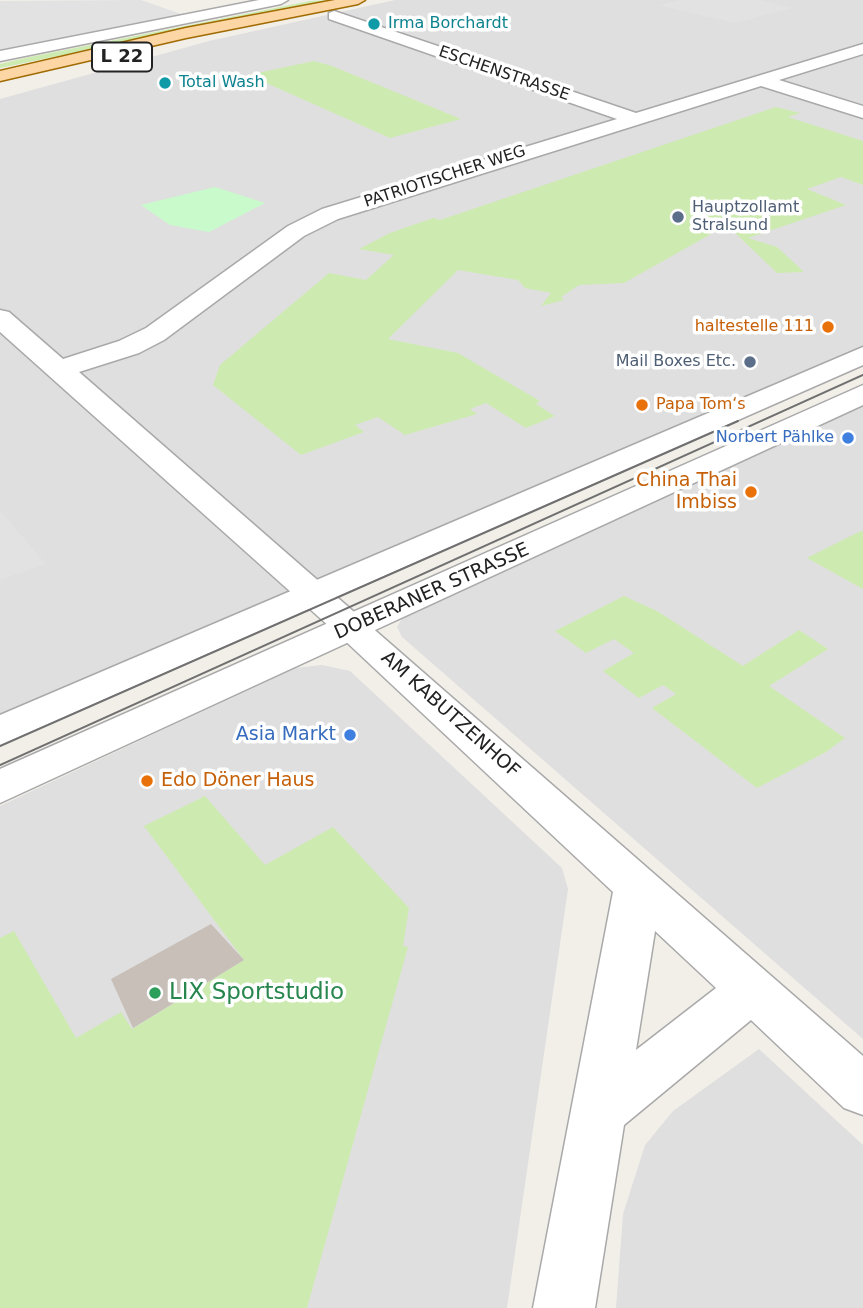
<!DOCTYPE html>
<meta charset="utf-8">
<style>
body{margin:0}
canvas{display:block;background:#f2efe9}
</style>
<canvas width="863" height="1308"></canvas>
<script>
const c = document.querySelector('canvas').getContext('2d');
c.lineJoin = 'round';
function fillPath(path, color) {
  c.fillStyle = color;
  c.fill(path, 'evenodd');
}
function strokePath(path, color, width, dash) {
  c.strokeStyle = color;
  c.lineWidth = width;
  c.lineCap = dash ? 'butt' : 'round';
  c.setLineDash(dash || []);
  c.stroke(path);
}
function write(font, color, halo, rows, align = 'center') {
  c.font = font + ' "DejaVu Sans",sans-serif';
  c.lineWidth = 7;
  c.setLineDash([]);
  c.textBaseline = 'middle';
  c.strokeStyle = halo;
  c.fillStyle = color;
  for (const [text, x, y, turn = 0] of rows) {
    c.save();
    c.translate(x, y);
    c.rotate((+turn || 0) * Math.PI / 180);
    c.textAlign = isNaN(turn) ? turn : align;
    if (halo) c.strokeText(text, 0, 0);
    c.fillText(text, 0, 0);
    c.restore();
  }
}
fillPath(new Path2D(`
 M 395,0 L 863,0 L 863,347 L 0,715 L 0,99 L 209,41 Z
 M 863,399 L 863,1039 L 402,637 L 397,627 L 407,610 Z
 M 322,665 L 350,671 L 562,868 L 568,889 L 507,1308 L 0,1308 L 0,806 L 295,668 Z
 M 759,1049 L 863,1145 L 863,1308 L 616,1308 L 623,1214 L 645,1145 L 673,1111 Z`), '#e0dfdf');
fillPath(new Path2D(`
 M 330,0 L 0,68 L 0,64 L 25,58 L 310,1 Z
 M 314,61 L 332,66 L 461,119 L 390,138 L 248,75 Z
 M 776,107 L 800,113 L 788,117 L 863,141 L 863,185 L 841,177 L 807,189 L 846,205 L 748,238 L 777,247 L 804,272 L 777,273 L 727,225 L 624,283 L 579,285 L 561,297 L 564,300 L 541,306 L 551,293 L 525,288 L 518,280 L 458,270 L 388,339 L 458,353 L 540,401 L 536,404 L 555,416 L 526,428 L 486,403 L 470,409 L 477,414 L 405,435 L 378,417 L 355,425 L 364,432 L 301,455 L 213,385 L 220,365 L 329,273 L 366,280 L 394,255 L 359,249 L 390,233 L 433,218 L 440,220 Z
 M 863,531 L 863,589 L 807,558 L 859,532 Z
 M 624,596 L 657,611 L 743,666 L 799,630 L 828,649 L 769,686 L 845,738 L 826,752 L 757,788 L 652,708 L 676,694 L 663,685 L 639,698 L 603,671 L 634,653 L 614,639 L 586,653 L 555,631 Z
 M 205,796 L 265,865 L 333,827 L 409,908 L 403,946 L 408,947 L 307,1308 L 0,1308 L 0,938 L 14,931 L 76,1038 L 121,1012 L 132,1029 L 244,960 L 144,826 Z`), '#cdebb0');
fillPath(new Path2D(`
 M 215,187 L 265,203 L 209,232 L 170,225 L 141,205 Z`), '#c8facc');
fillPath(new Path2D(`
 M 141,0 L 184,15 L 0,52 L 0,1 Z
 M 680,0 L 759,0 L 793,8 L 734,23 L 659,5 Z
 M 0,510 L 40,557 L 46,564 L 0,580 Z`), '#e2e2e2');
fillPath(new Path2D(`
 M 211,924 L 244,960 L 133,1028 L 111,979 Z`), '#c7bfb8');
const minor = new Path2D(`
 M 259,0 L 288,0 L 281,4 L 0,61 L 0,51 Z
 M 334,11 L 636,113 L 863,44 L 863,54 L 779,80 L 863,106 L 863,118 L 761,86 L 338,219 L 304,236 L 164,340 L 139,353 L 79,372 L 863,1056 L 863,1115 L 844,1108 L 751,1020 L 624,1125 L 595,1308 L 533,1308 L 613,892 L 340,636 L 0,332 L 0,310 L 9,312 L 63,359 L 119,341 L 146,328 L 288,226 L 322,209 L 617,119 L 329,19 L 329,13 ZM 655,931 L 716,988 L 636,1050 Z`);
const tertiary = new Path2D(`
 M 863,347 L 863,365 L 0,745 L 0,715 Z
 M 863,385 L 863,405 L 0,803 L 0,769 Z`);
const primary = new Path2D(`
 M 335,0 L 365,0 L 358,4 L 186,38 L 0,81 L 0,71 L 186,28 Z`);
strokePath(minor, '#a9a9a9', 3);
strokePath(tertiary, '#a9a9a9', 3);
strokePath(primary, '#a06b00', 3);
fillPath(minor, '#fff');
fillPath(tertiary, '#fff');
fillPath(primary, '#fcd6a4');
strokePath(new Path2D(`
 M 0,746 L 738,421
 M 0,765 L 863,375`), '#707070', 2);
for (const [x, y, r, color] of [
 [374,24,7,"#0f9aa8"],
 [165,83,7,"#0f9aa8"],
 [678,217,7,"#5c6f8a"],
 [828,327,7,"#e8710a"],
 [750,362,7,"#5c6f8a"],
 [642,405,7,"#e8710a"],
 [848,438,7,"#3f7fe0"],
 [751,492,7,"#e8710a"],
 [350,735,7,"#3f7fe0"],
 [147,781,7,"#e8710a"],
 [155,993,7,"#2e9e5b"]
]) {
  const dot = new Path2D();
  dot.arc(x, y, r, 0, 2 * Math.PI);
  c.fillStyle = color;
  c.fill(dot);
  strokePath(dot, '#fff', 2.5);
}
write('16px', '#0d838f', '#fff', [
 ["Irma Borchardt",388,24],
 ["Total Wash",179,83]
], 'left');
write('16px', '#222', '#fff', [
 ["ESCHENSTRASSE",504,74,19],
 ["PATRIOTISCHER WEG",445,177,-18]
]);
write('16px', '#4e5e75', '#fff', [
 ["Hauptzollamt",692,208],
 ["Stralsund",692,226],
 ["Mail Boxes Etc.",736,362,"right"]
], 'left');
write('16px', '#c56008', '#fff', [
 ["haltestelle 111",814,327],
 ["Papa Tom‘s",656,405,"left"]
], 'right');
write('16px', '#366cbe', '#fff', [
 ["Norbert Pählke",834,438]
], 'right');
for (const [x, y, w] of [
 [122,57,60]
]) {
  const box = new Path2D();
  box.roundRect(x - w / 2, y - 14.5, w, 29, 5);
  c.fillStyle = '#fff';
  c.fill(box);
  strokePath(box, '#222', 2);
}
write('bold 18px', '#222', null, [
 ["L 22",122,57]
]);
write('19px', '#c56008', '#fff', [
 ["China Thai",737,481],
 ["Imbiss",737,503],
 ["Edo Döner Haus",161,781,"left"]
], 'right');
write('19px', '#222', '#fff', [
 ["DOBERANER STRASSE",432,592,-24],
 ["AM KABUTZENHOF",450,715,42]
]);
write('19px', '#366cbe', '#fff', [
 ["Asia Markt",336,735]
], 'right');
write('23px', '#27864d', '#fff', [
 ["LIX Sportstudio",169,993]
], 'left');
</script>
